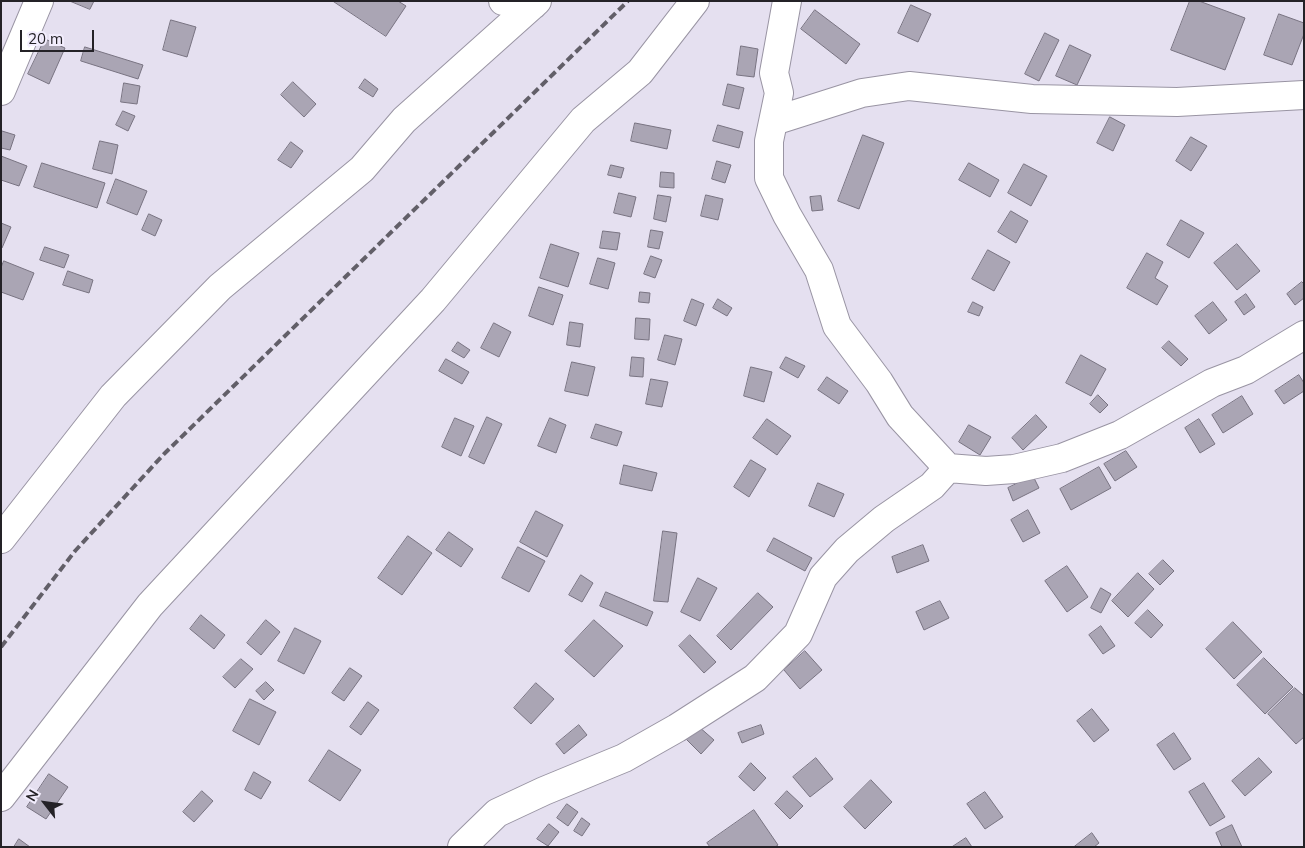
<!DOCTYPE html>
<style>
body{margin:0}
#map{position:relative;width:1305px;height:848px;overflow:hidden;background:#e5e0f0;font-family:Mulish,sans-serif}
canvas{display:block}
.frame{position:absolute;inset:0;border:2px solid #242227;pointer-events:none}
.north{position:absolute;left:20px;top:778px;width:50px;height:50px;-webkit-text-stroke:4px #f2edfd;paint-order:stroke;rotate:300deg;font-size:14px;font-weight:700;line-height:20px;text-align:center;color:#242227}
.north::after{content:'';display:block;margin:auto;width:18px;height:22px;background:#242227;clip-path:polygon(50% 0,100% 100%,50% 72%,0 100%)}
.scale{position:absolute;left:20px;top:30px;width:74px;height:22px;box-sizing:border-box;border:2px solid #242227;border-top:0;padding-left:6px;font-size:15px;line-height:18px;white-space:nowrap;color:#242227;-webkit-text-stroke:4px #f2edfd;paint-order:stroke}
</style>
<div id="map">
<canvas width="1305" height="848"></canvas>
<div class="frame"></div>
<div class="north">N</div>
<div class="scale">20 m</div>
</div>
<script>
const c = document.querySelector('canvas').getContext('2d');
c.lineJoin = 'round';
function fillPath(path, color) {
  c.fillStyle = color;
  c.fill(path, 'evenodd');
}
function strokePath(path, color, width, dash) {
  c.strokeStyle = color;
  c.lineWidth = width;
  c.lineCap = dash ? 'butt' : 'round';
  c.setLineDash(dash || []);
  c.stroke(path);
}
const building = new Path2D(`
 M 70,1 L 94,1 L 90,9 Z
 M 333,1 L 398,1 L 406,6 L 386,36 Z
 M 1190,1 L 1199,1 L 1245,18 L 1225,70 L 1171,50 Z
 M 911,5 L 931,14 L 918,42 L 898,33 Z
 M 815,10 L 860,44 L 846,64 L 801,29 Z
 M 1279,14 L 1304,23 L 1304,34 L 1292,65 L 1264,55 Z
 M 171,20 L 196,27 L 187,57 L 163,50 Z
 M 1045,33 L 1059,40 L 1039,81 L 1025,74 Z
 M 45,39 L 65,48 L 49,84 L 28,74 Z
 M 1070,45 L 1091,55 L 1077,85 L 1056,76 Z
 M 741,46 L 758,49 L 754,77 L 737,75 Z
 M 85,47 L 143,65 L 138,79 L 81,61 Z
 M 365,79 L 378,89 L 373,97 L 359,88 Z
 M 293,82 L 316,104 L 304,117 L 281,95 Z
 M 124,83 L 140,86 L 137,104 L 121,102 Z
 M 728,84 L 744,88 L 739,109 L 723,105 Z
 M 123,111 L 135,116 L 128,131 L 116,125 Z
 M 1110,117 L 1125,125 L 1113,151 L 1097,143 Z
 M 635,123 L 671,130 L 667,149 L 631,141 Z
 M 718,125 L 743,132 L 739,148 L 713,141 Z
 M 2,131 L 15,135 L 10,150 L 1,148 Z
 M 863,135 L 884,143 L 859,209 L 838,201 Z
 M 1191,137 L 1207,146 L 1191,171 L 1176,161 Z
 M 100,141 L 118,145 L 112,174 L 93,169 Z
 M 291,142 L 303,151 L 291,168 L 278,160 Z
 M 1,156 L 27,166 L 19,186 L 1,180 Z
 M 717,161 L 731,165 L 725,183 L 712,179 Z
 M 42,163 L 105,183 L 97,208 L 34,187 Z
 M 969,163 L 999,180 L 990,197 L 959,180 Z
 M 1024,164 L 1047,176 L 1031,206 L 1008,193 Z
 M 611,165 L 624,168 L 621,178 L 608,175 Z
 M 661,172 L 674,173 L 674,188 L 660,187 Z
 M 116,179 L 147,191 L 137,215 L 107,203 Z
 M 619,193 L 636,197 L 631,217 L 614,213 Z
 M 658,195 L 671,197 L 666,222 L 654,219 Z
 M 706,195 L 723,199 L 718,220 L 701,216 Z
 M 821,196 L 823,210 L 812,211 L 810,197 Z
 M 1011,211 L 1028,221 L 1016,243 L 998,232 Z
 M 149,214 L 162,220 L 155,236 L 142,230 Z
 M 1181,220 L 1204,233 L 1189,258 L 1167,245 Z
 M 1,223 L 11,227 L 2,248 L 1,247 Z
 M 651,230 L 663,232 L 659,249 L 648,247 Z
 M 603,231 L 620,233 L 617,250 L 600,248 Z
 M 551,244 L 579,253 L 568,287 L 540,278 Z
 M 1237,244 L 1260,271 L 1237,290 L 1214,263 Z
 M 45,247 L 69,255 L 64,268 L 40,260 Z
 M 988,250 L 1010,262 L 994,291 L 972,279 Z
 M 1147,253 L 1163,262 L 1155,278 L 1168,286 L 1157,305 L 1127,288 Z
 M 651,256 L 662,260 L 655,278 L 644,274 Z
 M 598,258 L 615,263 L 608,289 L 590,284 Z
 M 4,261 L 34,273 L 23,300 L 1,292 L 1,268 Z
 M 68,271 L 93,280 L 89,293 L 63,285 Z
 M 1302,282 L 1304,284 L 1304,298 L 1295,305 L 1287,294 Z
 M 539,287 L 563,295 L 553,325 L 529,316 Z
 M 640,292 L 650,293 L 649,303 L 639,302 Z
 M 1246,294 L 1255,307 L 1244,315 L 1235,302 Z
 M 692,299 L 704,304 L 696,326 L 684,321 Z
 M 718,299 L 732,308 L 727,316 L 713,308 Z
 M 973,302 L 983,307 L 979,316 L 968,312 Z
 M 1213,302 L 1227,320 L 1209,334 L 1195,316 Z
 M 636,318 L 650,319 L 649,340 L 635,339 Z
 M 570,322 L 583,324 L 580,347 L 567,345 Z
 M 494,323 L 511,332 L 499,357 L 481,348 Z
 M 665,335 L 682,339 L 675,365 L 658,360 Z
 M 1169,341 L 1188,359 L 1181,366 L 1162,348 Z
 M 458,342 L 470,350 L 464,358 L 452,351 Z
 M 1081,355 L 1106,369 L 1091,396 L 1066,383 Z
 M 632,357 L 644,358 L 643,377 L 630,376 Z
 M 786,357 L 805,366 L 798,378 L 780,368 Z
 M 446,359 L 469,372 L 462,384 L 439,371 Z
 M 572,362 L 595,367 L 588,396 L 565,391 Z
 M 751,367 L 772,372 L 764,402 L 744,396 Z
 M 1299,375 L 1304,383 L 1304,391 L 1284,404 L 1275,391 Z
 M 827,377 L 848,391 L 839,404 L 818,390 Z
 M 651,379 L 668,382 L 662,407 L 646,404 Z
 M 1098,395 L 1108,405 L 1100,413 L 1090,404 Z
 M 1242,396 L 1253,414 L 1223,433 L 1212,415 Z
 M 1036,415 L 1047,427 L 1023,450 L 1012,438 Z
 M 487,417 L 502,424 L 484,464 L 469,457 Z
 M 455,418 L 474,426 L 461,456 L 442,447 Z
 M 550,418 L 566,425 L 556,453 L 538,446 Z
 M 767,419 L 791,436 L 777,455 L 753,438 Z
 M 1199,419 L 1215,444 L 1200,453 L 1185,428 Z
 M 596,424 L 622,432 L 617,446 L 591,438 Z
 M 969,425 L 991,437 L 980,455 L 959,442 Z
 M 1126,451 L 1137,467 L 1115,481 L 1104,464 Z
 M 751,460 L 766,469 L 749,497 L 734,487 Z
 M 624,465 L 657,473 L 652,491 L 620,484 Z
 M 1099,467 L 1111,488 L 1071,510 L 1060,489 Z
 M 1033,476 L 1039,488 L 1013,501 L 1008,488 Z
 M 818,483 L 844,494 L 834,517 L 809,506 Z
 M 1028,510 L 1040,533 L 1023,542 L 1011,520 Z
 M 536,511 L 563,525 L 547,557 L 520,542 Z
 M 663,531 L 677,533 L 668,602 L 654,601 Z
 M 449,532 L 473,549 L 461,567 L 436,550 Z
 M 408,536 L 432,553 L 402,595 L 378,578 Z
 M 774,538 L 812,558 L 805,571 L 767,551 Z
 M 923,545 L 929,561 L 897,573 L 892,557 Z
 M 518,547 L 545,561 L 529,592 L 502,578 Z
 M 1163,560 L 1174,571 L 1160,585 L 1149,574 Z
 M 1067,566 L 1088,597 L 1067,612 L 1045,581 Z
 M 1138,573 L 1154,589 L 1128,617 L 1112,601 Z
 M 581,575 L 593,583 L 582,602 L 569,595 Z
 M 698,578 L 717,588 L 700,621 L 681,612 Z
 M 1101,588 L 1111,594 L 1101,613 L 1091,608 Z
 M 606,592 L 653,612 L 647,626 L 600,606 Z
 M 758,593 L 773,607 L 731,650 L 717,636 Z
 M 940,601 L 949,618 L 924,630 L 916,612 Z
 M 1148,610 L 1163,625 L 1151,638 L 1135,623 Z
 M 201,615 L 225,635 L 214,649 L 190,629 Z
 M 266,620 L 280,632 L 261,655 L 247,643 Z
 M 594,620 L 623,646 L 594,677 L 565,651 Z
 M 1233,622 L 1262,652 L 1234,679 L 1206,649 Z
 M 1101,626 L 1115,646 L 1103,654 L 1089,635 Z
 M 295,628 L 321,641 L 304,674 L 278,661 Z
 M 690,635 L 716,662 L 704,673 L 679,646 Z
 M 805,651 L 822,670 L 800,689 L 784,670 Z
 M 1264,658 L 1293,687 L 1265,714 L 1237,685 Z
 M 241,659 L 253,669 L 235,688 L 223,677 Z
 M 350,668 L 362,676 L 344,701 L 332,693 Z
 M 266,682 L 274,690 L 264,700 L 256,691 Z
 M 536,683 L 554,699 L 531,724 L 514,708 Z
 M 1295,688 L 1304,696 L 1304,737 L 1296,744 L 1268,714 Z
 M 250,699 L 276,712 L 259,745 L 233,731 Z
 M 368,702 L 379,710 L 361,735 L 350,727 Z
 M 1092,709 L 1109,730 L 1094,742 L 1077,721 Z
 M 579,725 L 587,735 L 564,754 L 556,744 Z
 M 761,725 L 764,734 L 742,743 L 738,733 Z
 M 698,726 L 714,740 L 701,754 L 686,739 Z
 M 1174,733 L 1191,759 L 1174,770 L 1157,745 Z
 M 329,750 L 361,770 L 340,801 L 309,781 Z
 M 816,758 L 833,779 L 810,797 L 793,777 Z
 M 1259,758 L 1272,772 L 1245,796 L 1232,781 Z
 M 751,763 L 766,778 L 754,791 L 739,777 Z
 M 254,772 L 271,782 L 261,799 L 245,790 Z
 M 49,774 L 68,787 L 46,819 L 27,807 Z
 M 871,780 L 892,802 L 865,829 L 844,807 Z
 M 1204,783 L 1225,817 L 1210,826 L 1189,792 Z
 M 202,791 L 213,801 L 194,822 L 183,812 Z
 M 787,791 L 803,806 L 790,819 L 775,804 Z
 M 985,792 L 1003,817 L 985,829 L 967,804 Z
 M 567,804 L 578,812 L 568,826 L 557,818 Z
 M 754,810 L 778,845 L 775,847 L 710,847 L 707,843 Z
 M 582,818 L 590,824 L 582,836 L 574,831 Z
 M 549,824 L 559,832 L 548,846 L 537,839 Z
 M 1232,825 L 1242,847 L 1222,847 L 1216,833 Z
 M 1092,833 L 1099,843 L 1094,847 L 1074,847 Z
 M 966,838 L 972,847 L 952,847 Z
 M 19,839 L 30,847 L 14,847 Z`);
fillPath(building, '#aaa5b4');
strokePath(building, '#787381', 1);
const minor = new Path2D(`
 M 503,1 L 533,5
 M 1,91 L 39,1
 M 774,121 L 862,93 L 909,86 L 1032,99 L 1177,102 L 1304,95
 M 948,468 L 986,471 L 1014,469 L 1062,458 L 1120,435 L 1212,383 L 1246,370 L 1304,335
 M 1,539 L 113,396 L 220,287 L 362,169 L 404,120 L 537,1
 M 1,797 L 150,605 L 433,300 L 583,120 L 640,72 L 695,1
 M 462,847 L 497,813 L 544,791 L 624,758 L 677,728 L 755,678 L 798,634 L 823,577 L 847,550 L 884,519 L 932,486 L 948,468 L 900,416 L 879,382 L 837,326 L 819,270 L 787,215 L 769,178 L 769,141 L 779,93 L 774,73 L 787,1`);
strokePath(minor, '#9994a3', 30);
strokePath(minor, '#fff', 28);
strokePath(new Path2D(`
 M 1,647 L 75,551 L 164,454 L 628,1`), '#625f68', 4, [8, 4]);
</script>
